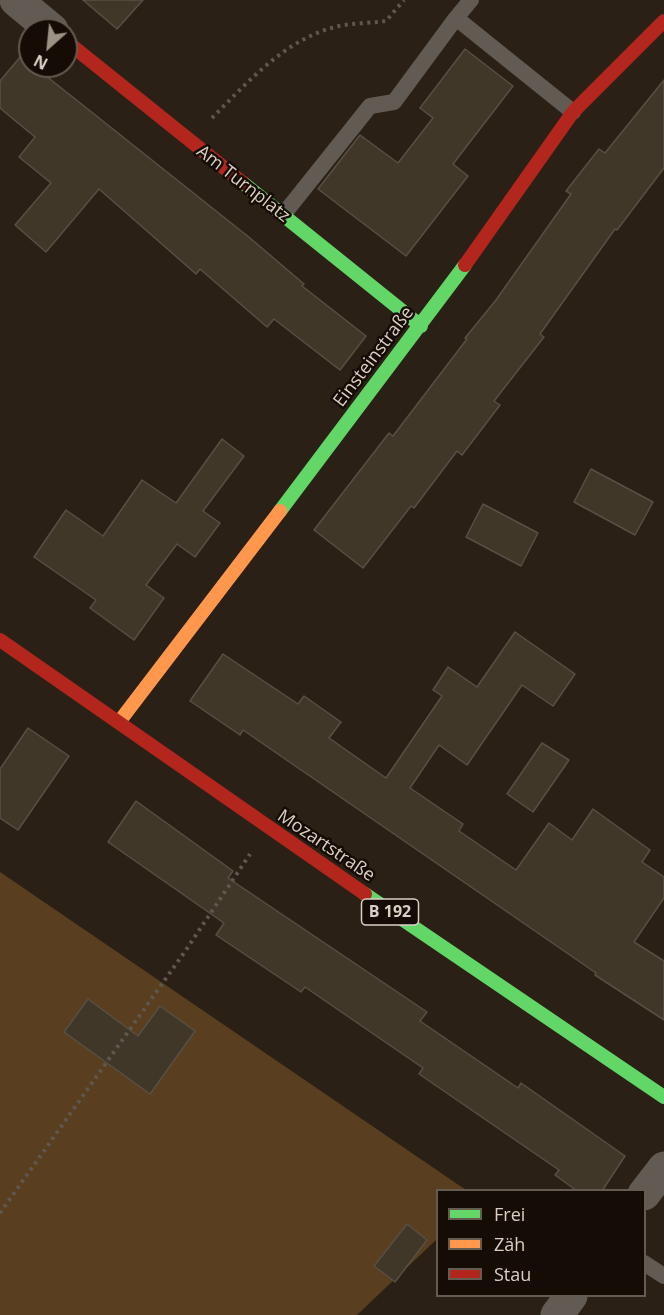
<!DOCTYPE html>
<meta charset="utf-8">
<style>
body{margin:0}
#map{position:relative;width:664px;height:1315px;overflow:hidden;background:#2b2015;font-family:"Open Sans",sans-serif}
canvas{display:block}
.legend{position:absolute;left:436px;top:1189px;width:210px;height:108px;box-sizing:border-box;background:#150d05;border:2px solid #645b51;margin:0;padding:8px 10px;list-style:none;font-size:18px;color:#dbcfc3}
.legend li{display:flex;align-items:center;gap:12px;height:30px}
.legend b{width:30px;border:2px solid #645b51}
.north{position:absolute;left:18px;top:18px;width:60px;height:60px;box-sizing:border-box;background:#150d05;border:2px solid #645b51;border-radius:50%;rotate:207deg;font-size:16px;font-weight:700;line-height:24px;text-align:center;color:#dbcfc3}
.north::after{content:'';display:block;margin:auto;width:21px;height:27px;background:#9d9286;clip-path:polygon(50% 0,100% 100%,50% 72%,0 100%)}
</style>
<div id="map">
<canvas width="664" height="1315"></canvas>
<ul class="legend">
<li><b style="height:8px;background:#63d668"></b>Frei</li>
<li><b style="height:8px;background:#ff974d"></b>Zäh</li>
<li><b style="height:8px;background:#b3261e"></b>Stau</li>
</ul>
<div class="north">N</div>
</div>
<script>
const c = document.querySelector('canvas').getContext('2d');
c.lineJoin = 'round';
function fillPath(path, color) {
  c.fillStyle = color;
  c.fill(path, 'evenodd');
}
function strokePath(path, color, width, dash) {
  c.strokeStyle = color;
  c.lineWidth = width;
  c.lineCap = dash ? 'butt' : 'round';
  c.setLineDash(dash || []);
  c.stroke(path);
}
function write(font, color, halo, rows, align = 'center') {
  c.font = font + ' "Open Sans",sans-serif';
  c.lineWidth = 5;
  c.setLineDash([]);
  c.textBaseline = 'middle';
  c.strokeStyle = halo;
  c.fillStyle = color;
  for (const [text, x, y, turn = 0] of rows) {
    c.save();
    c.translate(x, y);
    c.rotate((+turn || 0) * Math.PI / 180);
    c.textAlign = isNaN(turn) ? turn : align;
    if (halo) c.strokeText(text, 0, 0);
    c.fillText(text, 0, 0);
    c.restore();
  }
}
fillPath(new Path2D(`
 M 0,872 L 466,1190 L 438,1190 L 437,1239 L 357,1315 L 0,1315 Z`), '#5a3e20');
const building = new Path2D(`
 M 83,0 L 143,0 L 117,29 Z
 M 465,49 L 513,86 L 453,164 L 468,176 L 406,256 L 318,189 L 360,135 L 398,163 L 433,118 L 420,108 Z
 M 21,56 L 250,238 L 304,284 L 302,286 L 366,336 L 340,370 L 274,319 L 267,327 L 200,269 L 196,274 L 99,189 L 46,252 L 15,225 L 51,183 L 19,157 L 35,137 L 0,108 L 0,81 Z
 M 664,80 L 664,168 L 617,230 L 615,229 L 540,334 L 544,337 L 494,401 L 500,405 L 462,455 L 457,451 L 414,508 L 411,506 L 363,568 L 314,530 L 389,433 L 393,436 L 467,339 L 465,338 L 496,300 L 571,194 L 566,191 L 599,149 L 605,153 Z
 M 222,439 L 244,456 L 203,511 L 220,523 L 195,557 L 177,544 L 146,585 L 164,598 L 134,640 L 90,608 L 96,600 L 34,557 L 66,510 L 103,536 L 142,480 L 176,503 Z
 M 591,469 L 653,502 L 635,535 L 574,502 Z
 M 483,504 L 538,533 L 521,566 L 466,537 Z
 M 515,632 L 575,674 L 553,706 L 522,685 L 467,765 L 439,745 L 410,788 L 463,824 L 459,831 L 516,870 L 549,823 L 572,840 L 593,809 L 650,850 L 642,862 L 664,877 L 664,898 L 634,942 L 664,961 L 664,1020 L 595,975 L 596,973 L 243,730 L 240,735 L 190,701 L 223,654 L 298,704 L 304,696 L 341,722 L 329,738 L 386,778 L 442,696 L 433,690 L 448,667 L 477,687 Z
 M 28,728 L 69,756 L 18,830 L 0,818 L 0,769 Z
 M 542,743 L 569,760 L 533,812 L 507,794 Z
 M 136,801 L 233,871 L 228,878 L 427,1012 L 420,1021 L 518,1088 L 521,1083 L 625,1156 L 602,1191 L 577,1191 L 555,1175 L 559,1170 L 419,1074 L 423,1068 L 305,987 L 301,992 L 216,935 L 224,923 L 108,842 Z
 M 88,999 L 138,1036 L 160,1006 L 195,1031 L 150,1094 L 64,1032 Z
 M 407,1224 L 427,1240 L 395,1282 L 374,1266 Z`);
fillPath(building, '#413729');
strokePath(building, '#584f45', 1.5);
strokePath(new Path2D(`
 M 212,118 C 249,81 286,38 339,26 C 354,23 371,23 386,21 L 404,0
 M 0,1213 L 186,950 L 250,854`), '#5f5750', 4, [3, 4.5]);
strokePath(new Path2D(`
 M 456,18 L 471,0
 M 283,215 L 370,106 L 394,102 L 456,18 L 573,112
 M 644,1263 L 664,1276`), '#615b53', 16);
strokePath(new Path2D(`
 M 16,0 L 52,30
 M 644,1194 L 664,1168
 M 557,1315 L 571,1296`), '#615b53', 33);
strokePath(new Path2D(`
 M 243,183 L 421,326
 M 280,511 L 465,265
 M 365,894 L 664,1097`), '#63d668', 14);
strokePath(new Path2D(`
 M 119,722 L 280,511`), '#ff974d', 14);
strokePath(new Path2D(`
 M 66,41 L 243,183
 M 465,265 L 573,112 L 664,21
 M 0,640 L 365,894`), '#b3261e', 14);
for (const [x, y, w] of [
 [390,912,57]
]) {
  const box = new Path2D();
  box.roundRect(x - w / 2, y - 13, w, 26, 4.5);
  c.fillStyle = '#150d05';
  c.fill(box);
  strokePath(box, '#dbcfc3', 1.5);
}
write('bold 16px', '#dbcfc3', null, [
 ["B 192",390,912]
]);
write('18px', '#dbcfc3', '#150d05', [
 ["Am Turnplatz",243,184,38],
 ["Einsteinstraße",374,357,-53],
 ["Mozartstraße",326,846,34]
]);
</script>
